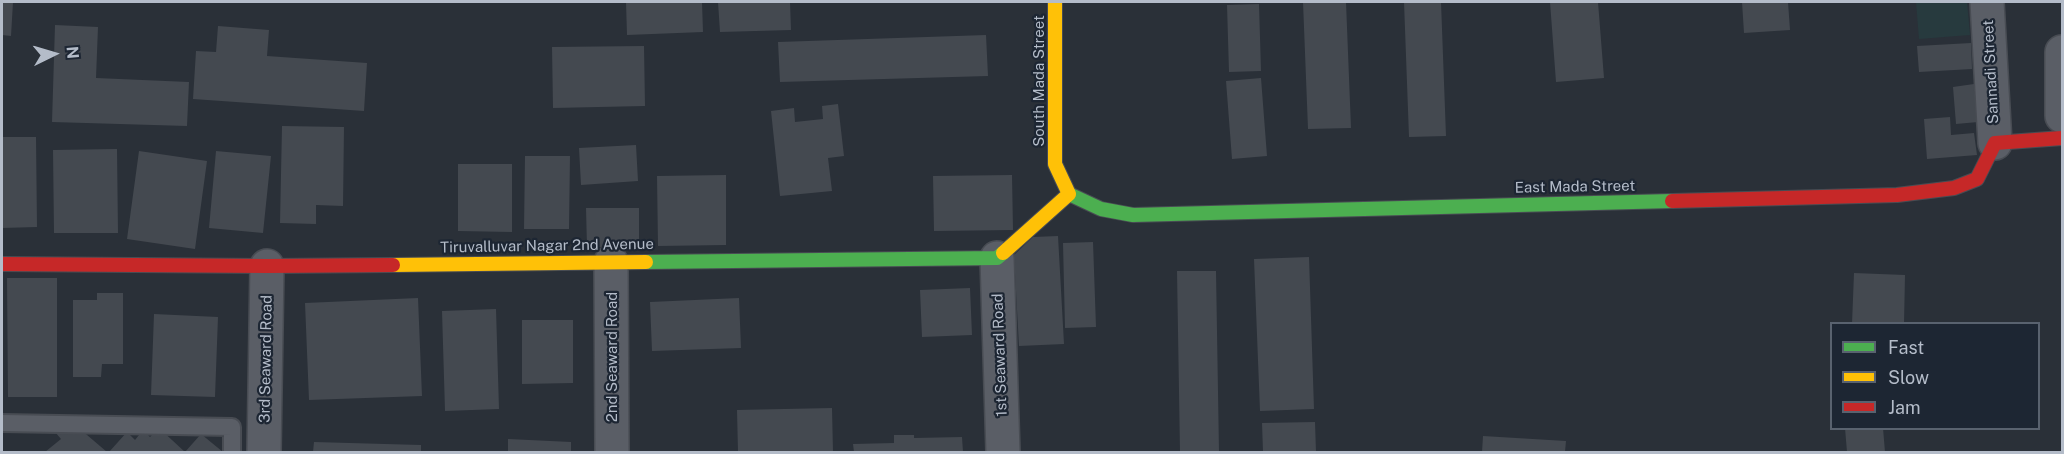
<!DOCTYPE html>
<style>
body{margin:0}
#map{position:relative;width:2064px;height:454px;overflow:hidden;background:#2a3038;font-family:"Public Sans",sans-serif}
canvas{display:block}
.frame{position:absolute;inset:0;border:3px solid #b4bcc9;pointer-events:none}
.legend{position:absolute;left:1830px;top:322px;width:210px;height:108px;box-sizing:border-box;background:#1d2633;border:2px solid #59626f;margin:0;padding:8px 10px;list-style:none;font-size:18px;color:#b4bcc9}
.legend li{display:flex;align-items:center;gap:12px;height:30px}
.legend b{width:30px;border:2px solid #59626f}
.north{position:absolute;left:24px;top:24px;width:60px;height:60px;-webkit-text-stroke:4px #1d2633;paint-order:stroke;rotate:85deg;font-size:16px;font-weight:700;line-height:24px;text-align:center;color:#b4bcc9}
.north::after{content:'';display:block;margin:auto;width:21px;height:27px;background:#b4bcc9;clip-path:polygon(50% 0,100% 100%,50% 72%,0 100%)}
</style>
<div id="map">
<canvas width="2064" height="454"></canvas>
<div class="frame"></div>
<ul class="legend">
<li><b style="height:8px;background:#4caf50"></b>Fast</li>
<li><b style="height:8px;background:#ffc107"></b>Slow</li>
<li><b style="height:8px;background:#c62828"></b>Jam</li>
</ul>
<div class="north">N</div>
</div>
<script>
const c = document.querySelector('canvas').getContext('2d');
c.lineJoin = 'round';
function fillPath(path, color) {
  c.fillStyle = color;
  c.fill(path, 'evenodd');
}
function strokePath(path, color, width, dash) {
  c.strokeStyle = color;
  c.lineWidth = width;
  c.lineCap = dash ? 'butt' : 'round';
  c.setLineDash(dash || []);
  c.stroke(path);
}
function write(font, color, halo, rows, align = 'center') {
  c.font = font + ' "Public Sans",sans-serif';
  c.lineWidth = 4.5;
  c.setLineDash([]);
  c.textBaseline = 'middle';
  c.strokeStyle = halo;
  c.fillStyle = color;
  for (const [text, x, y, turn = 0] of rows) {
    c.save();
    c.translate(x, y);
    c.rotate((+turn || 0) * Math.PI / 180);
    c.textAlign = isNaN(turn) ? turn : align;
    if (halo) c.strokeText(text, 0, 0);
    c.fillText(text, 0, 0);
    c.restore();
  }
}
fillPath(new Path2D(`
 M 1916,2 L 1967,2 L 1970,35 L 1919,39 Z`), '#273a3e');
fillPath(new Path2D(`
 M 2,2 L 13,2 L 11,36 L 2,35 Z
 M 626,2 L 702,2 L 703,32 L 627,35 Z
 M 718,2 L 790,2 L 791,30 L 720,32 Z
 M 1303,2 L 1346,2 L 1351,128 L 1308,129 Z
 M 1404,2 L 1441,2 L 1446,136 L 1409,137 Z
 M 1550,2 L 1598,2 L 1604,78 L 1556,82 Z
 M 1742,2 L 1788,2 L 1790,30 L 1744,33 Z
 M 1259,4 L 1261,71 L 1229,72 L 1227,5 Z
 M 55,25 L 98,27 L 96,78 L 189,82 L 187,126 L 52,122 Z
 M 218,26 L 269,30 L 267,56 L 367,63 L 364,111 L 193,99 L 196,51 L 216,52 Z
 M 986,35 L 988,76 L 780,82 L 778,42 Z
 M 1971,43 L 1972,69 L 1919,72 L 1917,46 Z
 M 644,46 L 645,106 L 553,108 L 552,47 Z
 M 1261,78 L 1267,156 L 1232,159 L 1226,81 Z
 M 1974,84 L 1978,122 L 1956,124 L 1953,87 Z
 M 838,104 L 844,156 L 828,158 L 832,191 L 780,196 L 771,111 L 794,108 L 795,122 L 823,119 L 822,106 Z
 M 1950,117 L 1951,135 L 1974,133 L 1977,155 L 1927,159 L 1924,119 Z
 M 282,126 L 344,127 L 343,206 L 316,205 L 316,224 L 280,223 Z
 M 2,137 L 36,137 L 37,227 L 2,228 Z
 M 636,145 L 638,181 L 581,185 L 579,148 Z
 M 117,149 L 118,233 L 54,233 L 53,150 Z
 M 139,151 L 207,161 L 195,249 L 127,239 Z
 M 216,151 L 271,156 L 263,233 L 209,228 Z
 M 525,156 L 570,156 L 569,229 L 524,229 Z
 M 458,164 L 512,164 L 512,232 L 458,231 Z
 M 726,175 L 726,245 L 658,246 L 657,176 Z
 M 1012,175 L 1013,230 L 934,231 L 933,176 Z
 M 586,208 L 639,208 L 639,247 L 587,247 Z
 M 1058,236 L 1064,344 L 1019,346 L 1014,255 L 1033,237 Z
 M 1093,242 L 1096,327 L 1065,328 L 1063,243 Z
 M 1309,257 L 1314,409 L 1260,411 L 1254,259 Z
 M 1177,271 L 1216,271 L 1219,452 L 1180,452 Z
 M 1854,273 L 1905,275 L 1904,324 L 1852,324 Z
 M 7,278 L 57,278 L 57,397 L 8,397 Z
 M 970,288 L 972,335 L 922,337 L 920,290 Z
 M 97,293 L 123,293 L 123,364 L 102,364 L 101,377 L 73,377 L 73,300 L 97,300 Z
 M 418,298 L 422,396 L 309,400 L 305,303 Z
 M 739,298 L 741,348 L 652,351 L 650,302 Z
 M 496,309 L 499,409 L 445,411 L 442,311 Z
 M 154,314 L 218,317 L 215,397 L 151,395 Z
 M 522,320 L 573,320 L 573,383 L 522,384 Z
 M 832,408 L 833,452 L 738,452 L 737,410 Z
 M 1315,422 L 1316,452 L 1263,452 L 1262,423 Z
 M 159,428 L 185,452 L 201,434 L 223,452 L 109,452 L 127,432 L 135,440 L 143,430 L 150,437 Z
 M 1845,428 L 1883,428 L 1885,452 L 1847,452 Z
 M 80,429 L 107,452 L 45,452 L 61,439 L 55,432 Z
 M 894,435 L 914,435 L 914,438 L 962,437 L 963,452 L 854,452 L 853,444 L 894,443 Z
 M 1483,436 L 1566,441 L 1565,452 L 1482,452 Z
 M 508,439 L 571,442 L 571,452 L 508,452 Z
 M 314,442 L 421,445 L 421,452 L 313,452 Z`), '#444950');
const lane = new Path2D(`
 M 2,423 L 232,427 L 232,452`);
const street = new Path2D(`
 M 1987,2 L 1995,143
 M 2062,52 L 2062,116
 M 997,258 L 1003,452
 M 611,262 L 612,452
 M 264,452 L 267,266`);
const fast = new Path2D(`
 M 1069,194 L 1101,209 L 1133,215 L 1672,201
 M 646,262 L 997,258 L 1003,253`);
const slow = new Path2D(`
 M 1055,2 L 1055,164 L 1069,194
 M 1003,253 L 1069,194
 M 393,265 L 646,262`);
const jam = new Path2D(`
 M 1672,201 L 1897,195 L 1954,188 L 1977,179 L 1995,143 L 2062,138
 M 2,264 L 267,266 L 393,265`);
strokePath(lane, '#484c53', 20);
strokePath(street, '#484c53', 36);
strokePath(fast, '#484c53', 16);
strokePath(slow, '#484c53', 16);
strokePath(jam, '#484c53', 16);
strokePath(lane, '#5a5e66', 16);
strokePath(street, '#5a5e66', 33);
strokePath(fast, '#4caf50', 14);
strokePath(slow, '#ffc107', 14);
strokePath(jam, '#c62828', 14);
write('15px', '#b4bcc9', '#1d2633', [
 ["Sannadi Street",1991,72,-93],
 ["South Mada Street",1039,81,-90],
 ["East Mada Street",1575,187,-1],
 ["Tiruvalluvar Nagar 2nd Avenue",547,246,-1],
 ["1st Seaward Road",1000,355,-92],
 ["2nd Seaward Road",612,357,-90],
 ["3rd Seaward Road",266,359,-89]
]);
</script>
